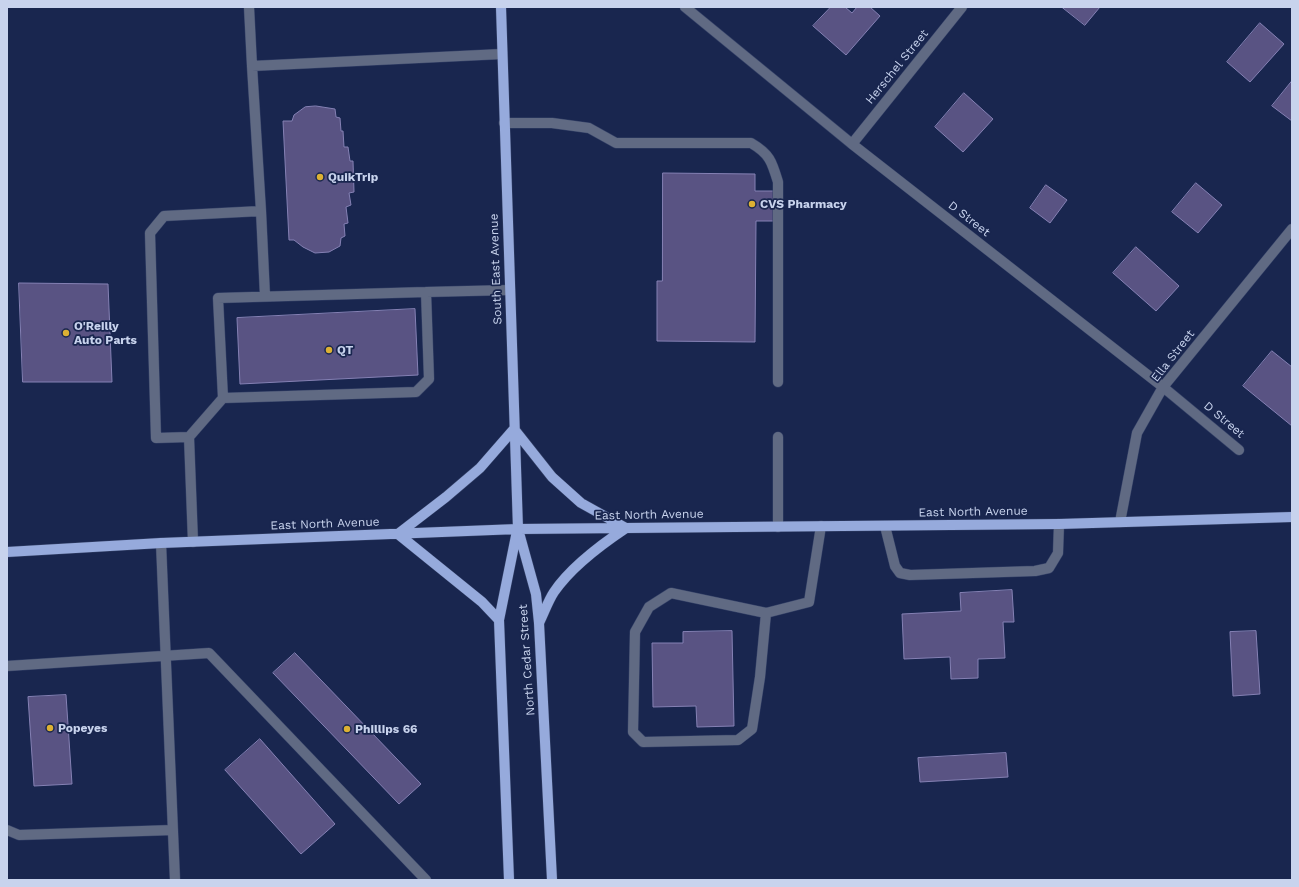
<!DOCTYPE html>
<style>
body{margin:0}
#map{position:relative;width:1299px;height:887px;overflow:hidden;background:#19264f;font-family:"Work Sans",sans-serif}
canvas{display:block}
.frame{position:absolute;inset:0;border:8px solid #c8d3ed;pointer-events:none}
</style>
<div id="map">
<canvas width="1299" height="887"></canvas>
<div class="frame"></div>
</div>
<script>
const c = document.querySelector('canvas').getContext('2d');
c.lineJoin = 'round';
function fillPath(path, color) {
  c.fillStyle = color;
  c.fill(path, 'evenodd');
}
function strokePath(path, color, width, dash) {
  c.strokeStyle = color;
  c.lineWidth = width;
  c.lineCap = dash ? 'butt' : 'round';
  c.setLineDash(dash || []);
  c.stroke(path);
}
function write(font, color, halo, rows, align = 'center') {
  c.font = font + ' "Work Sans",sans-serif';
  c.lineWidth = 3.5;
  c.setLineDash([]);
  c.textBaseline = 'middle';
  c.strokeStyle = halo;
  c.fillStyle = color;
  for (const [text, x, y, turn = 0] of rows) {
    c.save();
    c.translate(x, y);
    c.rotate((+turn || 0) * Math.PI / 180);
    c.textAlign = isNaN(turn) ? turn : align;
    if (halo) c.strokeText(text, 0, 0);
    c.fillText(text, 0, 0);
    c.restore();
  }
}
const building = new Path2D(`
 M 831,7 L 845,7 L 852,13 L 857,7 L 870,7 L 880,16 L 846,55 L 813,26 Z
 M 1062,7 L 1100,7 L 1085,25 Z
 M 1260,23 L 1284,44 L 1250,82 L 1227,62 Z
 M 1292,81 L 1292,121 L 1272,106 Z
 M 964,93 L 993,119 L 963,152 L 935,127 Z
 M 316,106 L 335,109 L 336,117 L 340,118 L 341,131 L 343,131 L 344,147 L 348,147 L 350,161 L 353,161 L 354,192 L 349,193 L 351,205 L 346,207 L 348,223 L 344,224 L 345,236 L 341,238 L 340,246 L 329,252 L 315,253 L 303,247 L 294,240 L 289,240 L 283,121 L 292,121 L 294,115 L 305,107 Z
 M 663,173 L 755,174 L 755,191 L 774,191 L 774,221 L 756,221 L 755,342 L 657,341 L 657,281 L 662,281 Z
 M 1196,183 L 1222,205 L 1198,233 L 1172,212 Z
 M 1046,185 L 1067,200 L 1050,223 L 1030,208 Z
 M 1136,247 L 1179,286 L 1156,311 L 1113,273 Z
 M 19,283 L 108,284 L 112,382 L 23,382 Z
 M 415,309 L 418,375 L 240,384 L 237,318 Z
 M 1272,351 L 1292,367 L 1292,426 L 1243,386 Z
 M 1012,590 L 1014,622 L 1003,622 L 1005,658 L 978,659 L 978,678 L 951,679 L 950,657 L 904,659 L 902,614 L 961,611 L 960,593 Z
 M 732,631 L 734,726 L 697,727 L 696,706 L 653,707 L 652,643 L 683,643 L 683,632 Z
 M 1256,631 L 1260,694 L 1233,696 L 1230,632 Z
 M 295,653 L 421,784 L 399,804 L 273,673 Z
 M 66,695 L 72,784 L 34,786 L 28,697 Z
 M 260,739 L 335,824 L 301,854 L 225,770 Z
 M 1006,753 L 1008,777 L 920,782 L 918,758 Z`);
fillPath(building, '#595383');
strokePath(building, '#8581b4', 1);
const minor = new Path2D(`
 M 249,7 L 252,66 L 502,54
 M 685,7 L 852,144 L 1163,387 L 1239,450
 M 252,66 L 261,211 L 265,296
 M 504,123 L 552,123 L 589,128 L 616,143 L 751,143 C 770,154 772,162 778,182 L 778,382
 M 852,144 L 962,7
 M 223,398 L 218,298 L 426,292
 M 189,437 L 223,398 L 416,392 L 429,379 L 426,292 L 510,290
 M 1120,522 L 1137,433 L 1163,387 L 1292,229
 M 885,526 L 895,566 L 900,573 L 910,575 L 1035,571 L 1049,568 L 1058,553 L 1059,524
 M 778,527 L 778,437
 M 193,542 L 189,437 L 156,438 L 150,233 L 164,216 L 261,211
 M 161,543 L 175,880
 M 766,613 L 671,593 L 649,607 L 635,632 L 633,732 L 643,742 L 738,740 L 752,729 L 760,677 L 766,613 L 809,602 L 821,526
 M 7,666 L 209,653 L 426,880
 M 7,830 L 19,835 L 173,830`);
const major = new Path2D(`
 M 501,7 L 518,529 L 536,594 L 539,623 L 552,880
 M 7,552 L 161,543 L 518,529 L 1059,524 L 1292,517
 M 499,620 L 482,602 L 398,534 L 446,497 L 480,468 L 514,429 L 552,477 L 581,503 L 626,528 C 602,544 571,567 554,592 C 548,601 544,613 539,623
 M 509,880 L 499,620 L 517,531`);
strokePath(minor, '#354268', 11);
strokePath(major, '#354268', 11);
strokePath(minor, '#606a83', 10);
strokePath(major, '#96aadc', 10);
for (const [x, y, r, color] of [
 [320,177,4,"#ddb133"],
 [752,204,4,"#ddb133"],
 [66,333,4,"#ddb133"],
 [329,350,4,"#ddb133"],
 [50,728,4,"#ddb133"],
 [347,729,4,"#ddb133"]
]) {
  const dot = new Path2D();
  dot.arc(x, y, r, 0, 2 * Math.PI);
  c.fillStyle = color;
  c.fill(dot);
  strokePath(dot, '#19264f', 1.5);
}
write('12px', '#c8d3ed', '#19264f', [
 ["Herschel Street",897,67,-51],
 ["D Street",969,219,38],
 ["South East Avenue",496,269,-92],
 ["Ella Street",1173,356,-52],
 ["D Street",1224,420,40],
 ["East North Avenue",973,512,-1],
 ["East North Avenue",649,515,-1],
 ["East North Avenue",325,524,-2],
 ["North Cedar Street",527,660,-94]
]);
write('bold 12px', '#c8d3ed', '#19264f', [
 ["QuikTrip",328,177],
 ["CVS Pharmacy",760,204],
 ["O'Reilly",74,326],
 ["Auto Parts",74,340],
 ["QT",337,350],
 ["Popeyes",58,728],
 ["Phillips 66",355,729]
], 'left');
</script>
